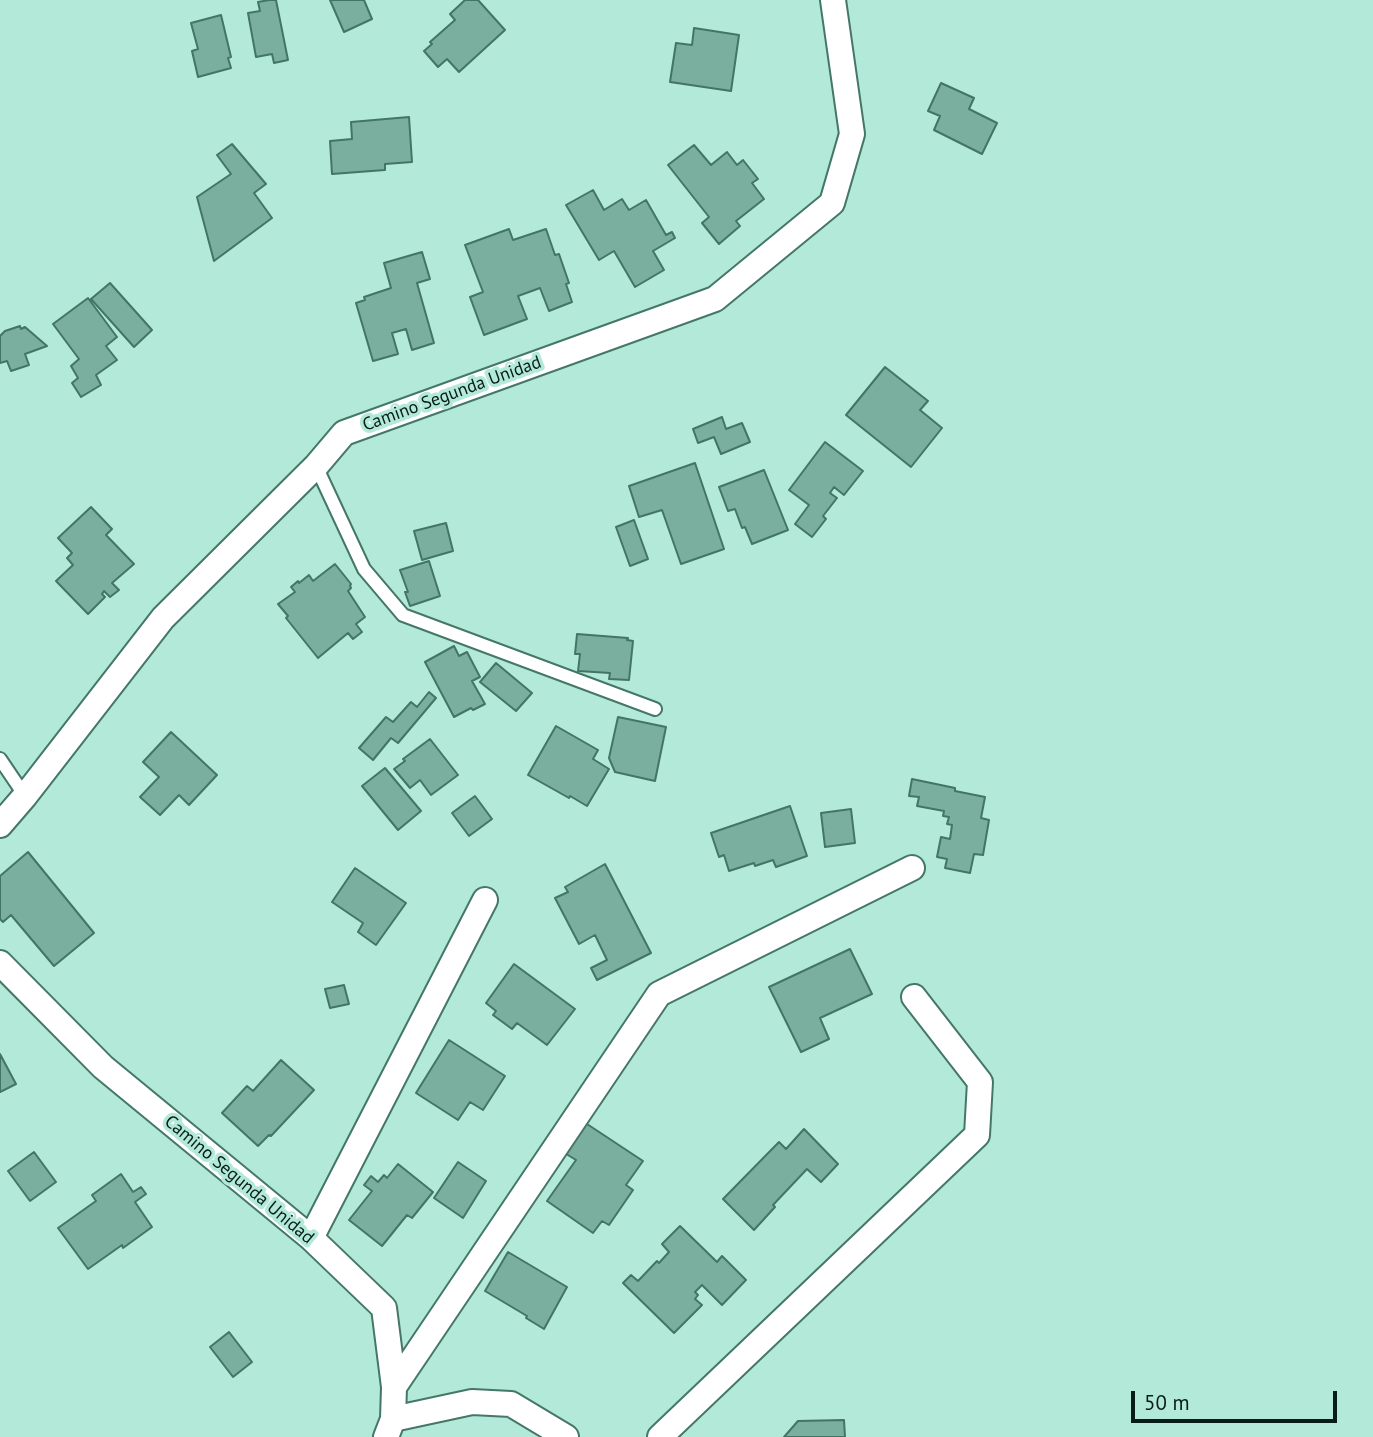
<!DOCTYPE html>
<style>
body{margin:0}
#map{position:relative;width:1373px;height:1437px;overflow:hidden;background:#b3e9d8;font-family:"PT Sans",sans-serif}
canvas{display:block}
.scale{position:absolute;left:1131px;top:1391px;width:206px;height:32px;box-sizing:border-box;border:4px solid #071d17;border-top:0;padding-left:9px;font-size:21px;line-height:24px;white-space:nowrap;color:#071d17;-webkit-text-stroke:5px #b3e9d8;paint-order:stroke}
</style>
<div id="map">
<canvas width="1373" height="1437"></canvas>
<div class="scale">50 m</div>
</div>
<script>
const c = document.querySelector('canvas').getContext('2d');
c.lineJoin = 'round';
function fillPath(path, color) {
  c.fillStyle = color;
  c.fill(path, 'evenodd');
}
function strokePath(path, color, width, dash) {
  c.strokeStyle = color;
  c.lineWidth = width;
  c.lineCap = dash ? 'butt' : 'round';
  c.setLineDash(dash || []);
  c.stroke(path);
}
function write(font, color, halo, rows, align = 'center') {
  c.font = font + ' "PT Sans",sans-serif';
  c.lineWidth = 7;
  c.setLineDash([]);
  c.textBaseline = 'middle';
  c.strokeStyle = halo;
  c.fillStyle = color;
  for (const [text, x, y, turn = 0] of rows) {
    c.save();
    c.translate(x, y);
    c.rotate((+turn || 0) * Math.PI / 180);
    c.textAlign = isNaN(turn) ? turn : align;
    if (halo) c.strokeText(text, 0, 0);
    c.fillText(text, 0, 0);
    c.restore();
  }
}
const building = new Path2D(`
 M 269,0 L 276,0 L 288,60 L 274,63 L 272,54 L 256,57 L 248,13 L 260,11 L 258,2 Z
 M 330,0 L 364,0 L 372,19 L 344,32 Z
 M 465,0 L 478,0 L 505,30 L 459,72 L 447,59 L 438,67 L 424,51 L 432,44 L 430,42 L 455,20 L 450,14 Z
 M 221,15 L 231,57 L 228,58 L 231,68 L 198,77 L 192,51 L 198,49 L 191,23 Z
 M 694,28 L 739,35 L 731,91 L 670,82 L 676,43 L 692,45 Z
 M 941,83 L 974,98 L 969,109 L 997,123 L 982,154 L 934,130 L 940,116 L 928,111 Z
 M 409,117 L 412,162 L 385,164 L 385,170 L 332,174 L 330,141 L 352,139 L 351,122 Z
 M 232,144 L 266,184 L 254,193 L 272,218 L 214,261 L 197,197 L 231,174 L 217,155 Z
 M 694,145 L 711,165 L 727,152 L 737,165 L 743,160 L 758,179 L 752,183 L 764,199 L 736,221 L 740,226 L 719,244 L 702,223 L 709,217 L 668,165 Z
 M 593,190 L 604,210 L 622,199 L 629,210 L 646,200 L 666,235 L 672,232 L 675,238 L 653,251 L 664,270 L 635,287 L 614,251 L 599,260 L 566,205 Z
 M 509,229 L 513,240 L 546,229 L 555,255 L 559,254 L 569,283 L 566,284 L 572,302 L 549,311 L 540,288 L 518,296 L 527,319 L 484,335 L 470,297 L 483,292 L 465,245 Z
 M 422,252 L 430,279 L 417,283 L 434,343 L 412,350 L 406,329 L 392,333 L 398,354 L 373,361 L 356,303 L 365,300 L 364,297 L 391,288 L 384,263 Z
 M 110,283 L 152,330 L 134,347 L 91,299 Z
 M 88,298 L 117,337 L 106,346 L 117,360 L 96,375 L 101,385 L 81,397 L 72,383 L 78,378 L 71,366 L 79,359 L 53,324 Z
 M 20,326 L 21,329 L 25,327 L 47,346 L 25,354 L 29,365 L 11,371 L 7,361 L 0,363 L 0,336 L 5,331 Z
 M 885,367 L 928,401 L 920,410 L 942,428 L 911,467 L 846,415 Z
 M 722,417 L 726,429 L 742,423 L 750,442 L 721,454 L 714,437 L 698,443 L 693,429 Z
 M 825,442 L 863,471 L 844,495 L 834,487 L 830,493 L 837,498 L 823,516 L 826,519 L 812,537 L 795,524 L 809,505 L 789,490 Z
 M 695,463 L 724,549 L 681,564 L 662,510 L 639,517 L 629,486 Z
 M 764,470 L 788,530 L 752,544 L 745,527 L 742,528 L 735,509 L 728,511 L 719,487 Z
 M 91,507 L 112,529 L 106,535 L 134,564 L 112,583 L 119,590 L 110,597 L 104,591 L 102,594 L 105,597 L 88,614 L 56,581 L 73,565 L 67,558 L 72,553 L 58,538 Z
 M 634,520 L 648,559 L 630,566 L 616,527 Z
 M 446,523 L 453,551 L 422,560 L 414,531 Z
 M 429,561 L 440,596 L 410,606 L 405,592 L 408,592 L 400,570 Z
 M 335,564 L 351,584 L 350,586 L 351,588 L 348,591 L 365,617 L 356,624 L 362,632 L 353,639 L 348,633 L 318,658 L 286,618 L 288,616 L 278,604 L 295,592 L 291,587 L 298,581 L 299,583 L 309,575 L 313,581 Z
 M 577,634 L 628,638 L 627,640 L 633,641 L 629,680 L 609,679 L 610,673 L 578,671 L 580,654 L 575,654 Z
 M 454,646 L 459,656 L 467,652 L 480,677 L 472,681 L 485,704 L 473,710 L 471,708 L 454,717 L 425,662 Z
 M 496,663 L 532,693 L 516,711 L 480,682 Z
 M 429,692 L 436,698 L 398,743 L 391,738 L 373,760 L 359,748 L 386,717 L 393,722 L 411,702 L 417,707 Z
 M 618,717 L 666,727 L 655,781 L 615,772 L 609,758 Z
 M 556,726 L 598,750 L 593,759 L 609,769 L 587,806 L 570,796 L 569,798 L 528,775 Z
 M 171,732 L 217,775 L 189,805 L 179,795 L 160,815 L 140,797 L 159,777 L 143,762 Z
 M 430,739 L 458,775 L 431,795 L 420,780 L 410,788 L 394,769 L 405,761 L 403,759 Z
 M 385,768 L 421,811 L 398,830 L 362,786 Z
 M 912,779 L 955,788 L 955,791 L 985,797 L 981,818 L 989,820 L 983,855 L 974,854 L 970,873 L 945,868 L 947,859 L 937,857 L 941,837 L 950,839 L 952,825 L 947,824 L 949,817 L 943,816 L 944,811 L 917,806 L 919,797 L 909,796 Z
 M 475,796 L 492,819 L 469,836 L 452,813 Z
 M 790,806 L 807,856 L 776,867 L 773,860 L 755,866 L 754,863 L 729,871 L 724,855 L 719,857 L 711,833 Z
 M 851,809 L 855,843 L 825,847 L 821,813 Z
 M 28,852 L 94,933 L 54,966 L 11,915 L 3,922 L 0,919 L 0,876 Z
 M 605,864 L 651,953 L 597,980 L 591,968 L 607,960 L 595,935 L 579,944 L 555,898 L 568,892 L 565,887 Z
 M 355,868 L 406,903 L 376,945 L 358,932 L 363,923 L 332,902 Z
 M 850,949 L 872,994 L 820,1018 L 829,1039 L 801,1052 L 769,987 Z
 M 514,964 L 575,1009 L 547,1045 L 517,1023 L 512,1029 L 493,1015 L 496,1011 L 486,1003 Z
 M 344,985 L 349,1004 L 330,1008 L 325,989 Z
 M 449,1040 L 505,1076 L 483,1110 L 470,1102 L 458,1120 L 416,1093 Z
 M 0,1054 L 16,1084 L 0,1092 Z
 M 281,1060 L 314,1090 L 271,1136 L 269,1135 L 258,1146 L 222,1113 L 247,1086 L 253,1091 Z
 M 584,1122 L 643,1161 L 626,1185 L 633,1190 L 609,1225 L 602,1221 L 593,1233 L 547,1201 L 576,1160 L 563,1152 Z
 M 804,1129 L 838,1164 L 821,1182 L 807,1169 L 773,1205 L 775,1207 L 754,1230 L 723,1199 L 779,1142 L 786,1149 Z
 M 34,1152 L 56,1182 L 30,1201 L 8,1171 Z
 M 458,1162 L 486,1181 L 463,1218 L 434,1198 Z
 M 398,1164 L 433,1192 L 412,1218 L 407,1215 L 382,1246 L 349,1220 L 372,1191 L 364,1185 L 371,1176 L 378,1182 L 384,1175 L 387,1178 Z
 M 121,1174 L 133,1192 L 141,1187 L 146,1194 L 135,1202 L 152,1227 L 123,1248 L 122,1245 L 88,1269 L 58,1228 L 96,1201 L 92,1195 Z
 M 680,1226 L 717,1262 L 722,1256 L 746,1280 L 722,1305 L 702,1285 L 695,1292 L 698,1295 L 695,1299 L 702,1305 L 674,1333 L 623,1283 L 631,1275 L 638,1281 L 657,1261 L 659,1263 L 669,1252 L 662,1244 Z
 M 508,1252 L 567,1287 L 544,1329 L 526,1318 L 527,1316 L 485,1291 Z
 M 229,1332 L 252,1362 L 233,1377 L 210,1347 Z
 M 844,1420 L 845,1437 L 784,1437 L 798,1421 Z`);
fillPath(building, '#7aae9e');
strokePath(building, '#427566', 2);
const lane = new Path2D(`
 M 316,466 L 364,569 L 403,615 L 655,709
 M 0,759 L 25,796`);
const street = new Path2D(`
 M 0,825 L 25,796 L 163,618 L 316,466 L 344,433 L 715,299 L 832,203 L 852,134 L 833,0
 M 0,963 L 103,1067 L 311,1238 L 384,1308 L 394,1387 L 393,1419 L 386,1437
 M 311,1238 L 485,900
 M 394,1387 L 659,994 L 912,868
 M 393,1419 L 472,1402 L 511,1404 L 566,1437
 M 660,1437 L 977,1135 L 980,1082 L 914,997`);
strokePath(lane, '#447768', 16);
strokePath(street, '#447768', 28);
strokePath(lane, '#fff', 12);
strokePath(street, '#fff', 24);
write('18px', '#071d17', '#b3e9d8', [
 ["Camino Segunda Unidad",452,394,-20],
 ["Camino Segunda Unidad",239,1180,40]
]);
</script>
